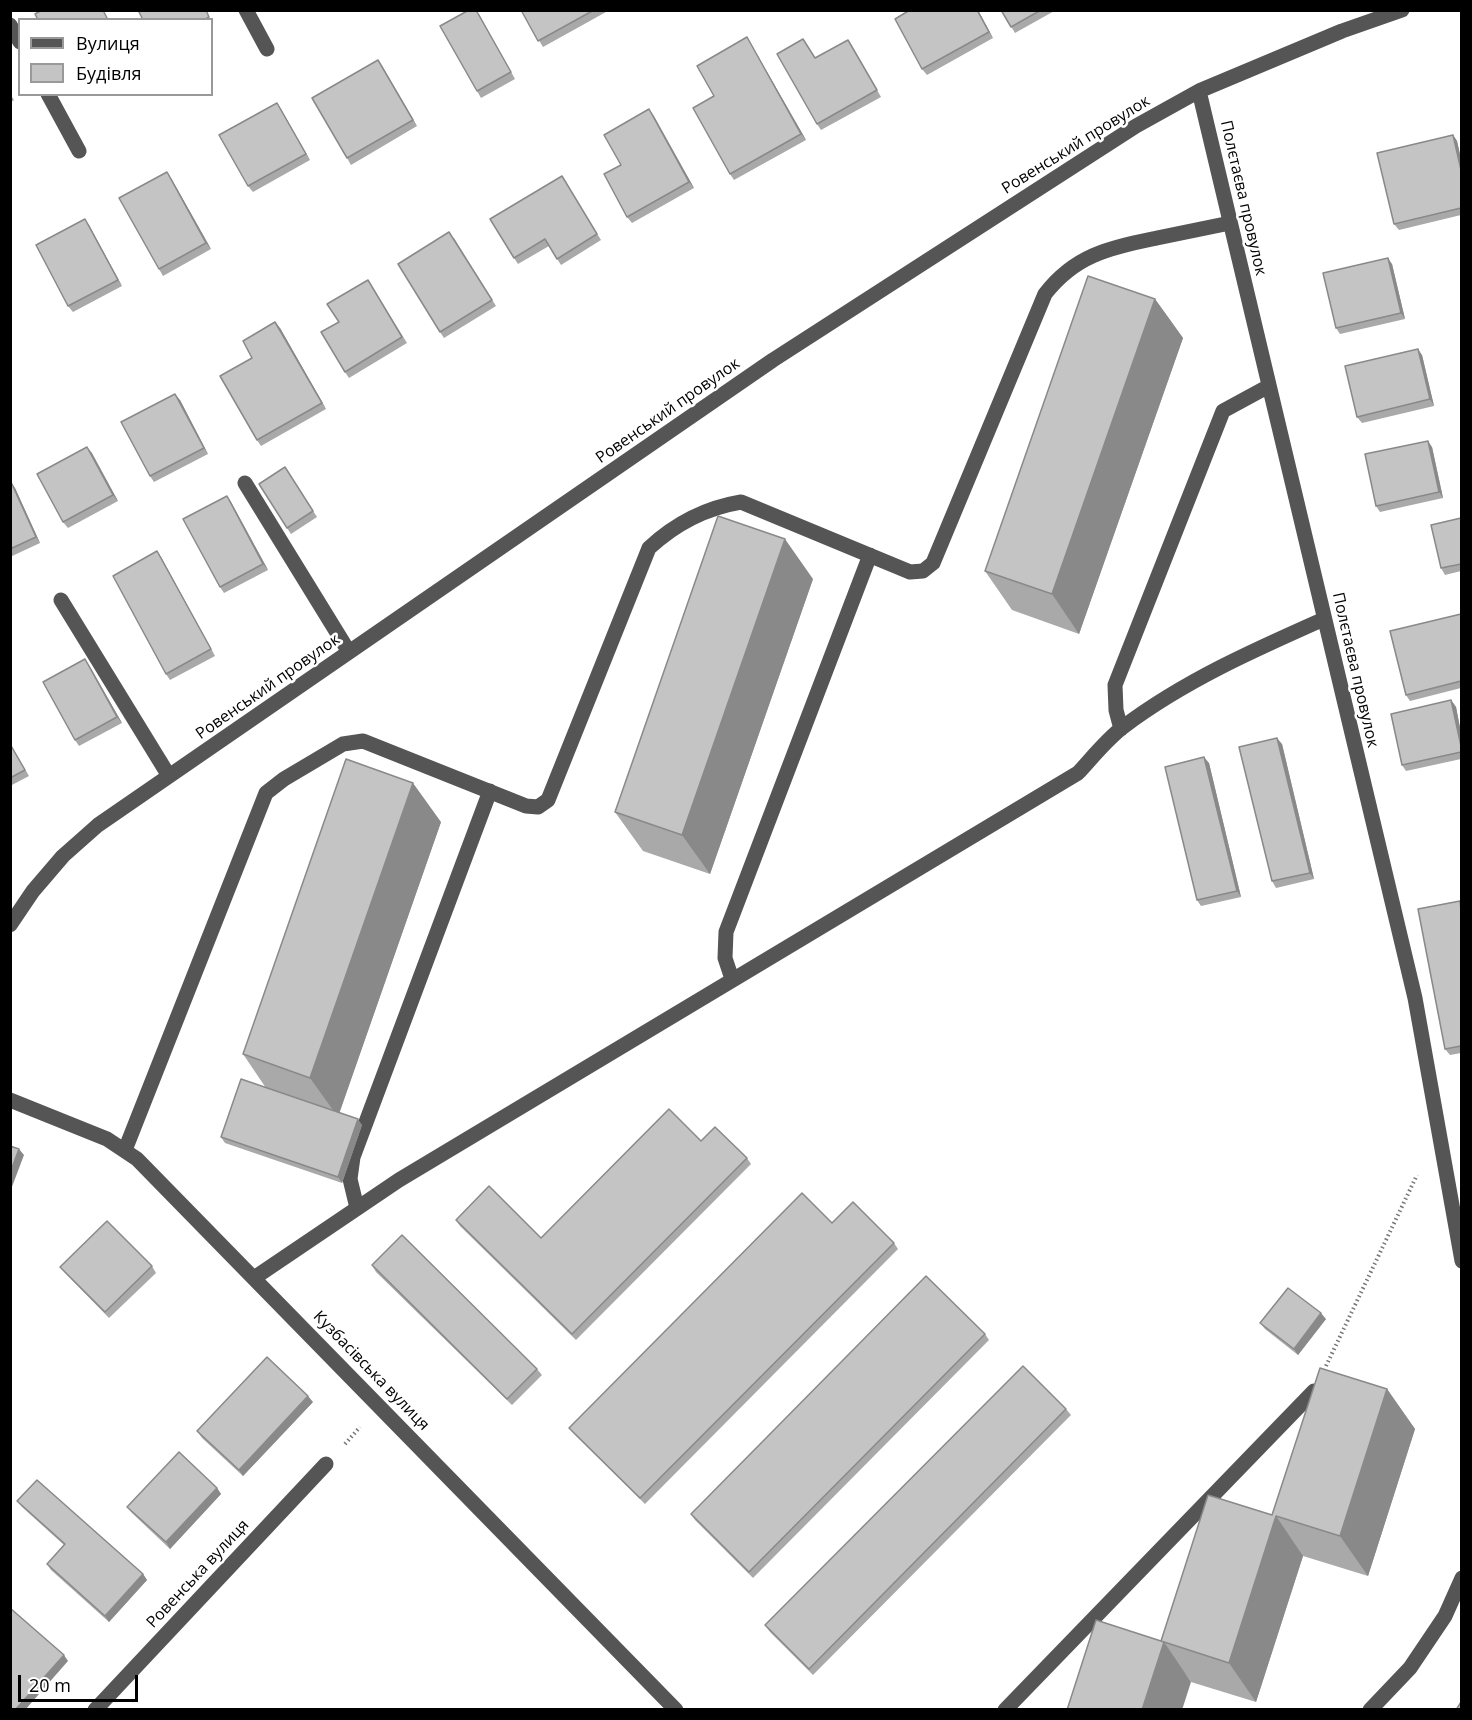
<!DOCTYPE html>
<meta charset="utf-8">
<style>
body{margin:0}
#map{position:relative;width:1472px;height:1720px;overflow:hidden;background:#fff;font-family:"Open Sans",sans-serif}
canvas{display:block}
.frame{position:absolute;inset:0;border:12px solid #000;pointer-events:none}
.legend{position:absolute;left:18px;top:18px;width:195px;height:78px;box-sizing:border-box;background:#fff;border:2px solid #999;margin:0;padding:8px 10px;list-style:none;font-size:18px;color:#000}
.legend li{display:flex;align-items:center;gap:12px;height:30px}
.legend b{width:30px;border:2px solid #999}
.scale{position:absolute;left:18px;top:1675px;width:120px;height:27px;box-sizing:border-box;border:3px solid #000;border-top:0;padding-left:8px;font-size:18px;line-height:21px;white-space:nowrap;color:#000;-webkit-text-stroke:4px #fff;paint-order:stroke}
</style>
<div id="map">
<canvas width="1472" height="1720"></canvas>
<div class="frame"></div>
<ul class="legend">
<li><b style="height:8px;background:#555"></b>Вулиця</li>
<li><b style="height:16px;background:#c4c4c4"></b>Будівля</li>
</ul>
<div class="scale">20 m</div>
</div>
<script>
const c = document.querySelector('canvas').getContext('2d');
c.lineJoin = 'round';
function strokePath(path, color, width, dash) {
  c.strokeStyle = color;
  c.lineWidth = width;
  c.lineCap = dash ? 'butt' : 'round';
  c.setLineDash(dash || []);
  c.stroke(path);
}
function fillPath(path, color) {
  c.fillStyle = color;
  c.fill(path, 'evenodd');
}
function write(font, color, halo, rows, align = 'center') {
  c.font = font + ' "Open Sans",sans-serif';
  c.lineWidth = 5;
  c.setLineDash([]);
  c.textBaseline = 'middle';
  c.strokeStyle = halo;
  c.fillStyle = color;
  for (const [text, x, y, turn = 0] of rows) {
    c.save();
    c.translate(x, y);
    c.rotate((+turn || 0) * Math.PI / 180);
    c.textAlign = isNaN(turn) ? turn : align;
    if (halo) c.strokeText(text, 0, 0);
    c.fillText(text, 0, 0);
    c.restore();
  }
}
strokePath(new Path2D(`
 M 1326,1366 L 1417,1175
 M 345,1444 L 360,1427`), '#777', 4, [1.5, 3]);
strokePath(new Path2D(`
 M 246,10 L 267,49
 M 10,25 L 20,42
 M 1199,91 L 1415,998 L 1462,1261
 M 48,94 L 79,151
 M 245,483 L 349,652
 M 61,600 L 169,776
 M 1121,729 L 1116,710 L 1115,685 L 1223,411 L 1269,386
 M 10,925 L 33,891 L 63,856 L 98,825 L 773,360 L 1136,126 L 1199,91 L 1342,31 L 1402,10
 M 732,979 L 725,958 L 726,932 L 870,555
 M 10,1100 L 107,1139 L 137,1159 L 676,1710
 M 125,1150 L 266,793 L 284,779 L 343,744 L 363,741 L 526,806 L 538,807 L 548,800 L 649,548 C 676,523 705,508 741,502 L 910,572 L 923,571 L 933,563 L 1045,294 C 1076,254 1110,248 1157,238 C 1182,233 1206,228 1230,223
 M 357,1208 L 350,1179 L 353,1157 L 490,791
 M 254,1278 L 399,1180 L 1078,773 C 1092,758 1106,740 1123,727 C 1184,681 1254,650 1324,619
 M 95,1710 L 326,1464
 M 1005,1710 L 1314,1391
 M 1370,1710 L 1410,1668 L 1445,1616 L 1462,1578`), '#555', 15);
fillPath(new Path2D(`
 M 521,10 L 605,10 L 606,12 L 543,47 Z
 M 910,10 L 978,10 L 993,38 L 927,75 L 922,69 Z
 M 1001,10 L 1056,10 L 1015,33 Z
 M 479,14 L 515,79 L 481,98 L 477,91 Z
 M 803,39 L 815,58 L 852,46 L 881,97 L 821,130 L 817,124 Z
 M 751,44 L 806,140 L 734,180 L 730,174 L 714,96 Z
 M 382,66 L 417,126 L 351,165 L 347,158 Z
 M 10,94 L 14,100 L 10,103 Z
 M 277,103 L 310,160 L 253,192 L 248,186 Z
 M 649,109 L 694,188 L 632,223 L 627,217 Z
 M 1453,135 L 1457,141 L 1461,159 L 1461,215 L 1399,230 L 1394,224 Z
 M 562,176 L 601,240 L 561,265 L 549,246 L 518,264 L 514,258 Z
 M 171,178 L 211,249 L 163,276 L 159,269 Z
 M 89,225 L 122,286 L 73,312 L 68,306 Z
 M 454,238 L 496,306 L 444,338 L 440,332 Z
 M 1392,264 L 1405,319 L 1340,334 L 1336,328 Z
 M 368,280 L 407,343 L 349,378 L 345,372 L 339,322 Z
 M 1155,299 L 1183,338 L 1079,634 L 1012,610 L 985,571 Z
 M 280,328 L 326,409 L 261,446 L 257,440 L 252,358 Z
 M 1422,355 L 1434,406 L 1362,423 L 1357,417 Z
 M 180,400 L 208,454 L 154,482 L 150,476 Z
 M 87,447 L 118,501 L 68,528 L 63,522 Z
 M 1432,447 L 1443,498 L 1380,512 L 1376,506 Z
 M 285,467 L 317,517 L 291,534 L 287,528 Z
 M 10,482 L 15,488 L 40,543 L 10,557 Z
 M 227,496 L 231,502 L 268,570 L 224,593 L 220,587 Z
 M 1461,518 L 1461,571 L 1445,575 L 1441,568 Z
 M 161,557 L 215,656 L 170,680 L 166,674 Z
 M 813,579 L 710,874 L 643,851 L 615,812 Z
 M 1461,614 L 1461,688 L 1410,701 L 1406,695 Z
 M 89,665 L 122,723 L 79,746 L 75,740 Z
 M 1451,700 L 1456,707 L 1461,733 L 1461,759 L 1406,771 L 1402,765 Z
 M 10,743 L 29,776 L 10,786 Z
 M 1282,744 L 1314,879 L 1276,888 L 1272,881 Z
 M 1209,763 L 1241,897 L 1201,906 L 1197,900 Z
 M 441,822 L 339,1113 L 362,1125 L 342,1183 L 225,1143 L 221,1137 L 266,1088 L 243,1054 Z
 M 1461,903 L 1461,1053 L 1450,1055 L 1445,1049 Z
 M 701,1141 L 747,1158 L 751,1164 L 576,1340 L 460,1226 L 456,1220 L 541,1238 Z
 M 832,1223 L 894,1243 L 898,1249 L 645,1504 L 574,1434 L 569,1428 Z
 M 372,1265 L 537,1369 L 542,1375 L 512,1405 L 376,1272 Z
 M 152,1266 L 156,1273 L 109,1318 L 65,1273 L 60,1267 Z
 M 1326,1319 L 1298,1355 L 1265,1329 L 1260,1323 Z
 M 985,1334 L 989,1340 L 753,1578 L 695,1520 L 691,1514 Z
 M 1387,1389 L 1415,1429 L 1368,1576 L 1303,1556 L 1256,1702 L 1191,1682 L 1161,1642 Z
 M 313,1402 L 243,1476 L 202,1438 L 197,1431 Z
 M 1066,1409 L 1071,1415 L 813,1675 L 770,1632 L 765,1625 Z
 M 217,1488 L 221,1494 L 170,1549 L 132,1513 L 127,1507 Z
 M 17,1501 L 143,1574 L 147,1580 L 109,1622 L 51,1570 L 47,1564 L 64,1545 L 22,1507 Z`), '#a9a9a9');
fillPath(new Path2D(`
 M 977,10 L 978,10 L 993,38 L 989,32 Z
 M 747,37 L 751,44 L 806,140 L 801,134 Z
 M 378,60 L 382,66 L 417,126 L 413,120 Z
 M 277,103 L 281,109 L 310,160 L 306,154 Z
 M 649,109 L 654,116 L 694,188 L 689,182 Z
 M 1453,135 L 1457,141 L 1461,159 L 1461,170 Z
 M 167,172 L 171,178 L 211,249 L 206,243 Z
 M 85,219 L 89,225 L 122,286 L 118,280 Z
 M 1388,258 L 1392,264 L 1405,319 L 1401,313 Z
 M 1155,299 L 1183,338 L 1079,634 L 1052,594 Z
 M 275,322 L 280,328 L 326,409 L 322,403 Z
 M 1418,349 L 1422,355 L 1434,406 L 1430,399 Z
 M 175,394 L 180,400 L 208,454 L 204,448 Z
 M 1428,441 L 1432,447 L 1443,498 L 1439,492 Z
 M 87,447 L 92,453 L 118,501 L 113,495 Z
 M 11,482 L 15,488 L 40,543 L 36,537 Z
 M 227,496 L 231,502 L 268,570 L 263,564 Z
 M 785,539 L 813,579 L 710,874 L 682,835 Z
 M 157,551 L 161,557 L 215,656 L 211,649 Z
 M 85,659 L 89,665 L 122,723 L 117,717 Z
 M 1451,700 L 1456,707 L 1461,733 L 1461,746 Z
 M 1277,738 L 1282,744 L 1314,879 L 1310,873 Z
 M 1204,757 L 1209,763 L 1241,897 L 1237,891 Z
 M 413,783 L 441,822 L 338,1117 L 310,1078 Z
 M 358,1119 L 362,1125 L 342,1183 L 338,1177 Z
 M 19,1149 L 24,1155 L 10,1192 L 10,1173 Z
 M 1321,1313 L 1326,1319 L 1298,1355 L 1294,1349 Z
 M 1387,1389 L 1415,1429 L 1368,1576 L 1340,1536 Z
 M 308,1396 L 313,1402 L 243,1476 L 239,1470 Z
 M 217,1488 L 221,1494 L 170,1549 L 166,1542 Z
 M 1276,1516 L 1303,1556 L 1256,1702 L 1229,1663 Z
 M 143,1574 L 147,1580 L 109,1622 L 105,1616 Z
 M 1164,1642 L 1191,1682 L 1182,1710 L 1142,1710 Z
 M 64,1655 L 68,1661 L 25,1710 L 15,1710 Z`), '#898989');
const building = new Path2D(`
 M 42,10 L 103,10 L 108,20 L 38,20 L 35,14 Z
 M 138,10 L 206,10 L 209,17 L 204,20 L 143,20 Z
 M 469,10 L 476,10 L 511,72 L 477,91 L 440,26 Z
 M 521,10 L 594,10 L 538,41 Z
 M 910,10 L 977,10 L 989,32 L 922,69 L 895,19 Z
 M 1001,10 L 1041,10 L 1011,27 Z
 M 747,37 L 801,134 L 730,174 L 693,108 L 714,96 L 697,66 Z
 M 803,39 L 815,58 L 848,40 L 877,90 L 817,124 L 777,54 Z
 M 378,60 L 413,120 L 347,158 L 312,98 Z
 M 277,103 L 306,154 L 248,186 L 219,135 Z
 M 649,109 L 689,182 L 627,217 L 604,174 L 621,165 L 604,135 Z
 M 1453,135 L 1461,170 L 1461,208 L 1394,224 L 1377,153 Z
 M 167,172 L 206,243 L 159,269 L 119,198 Z
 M 562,176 L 597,234 L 557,259 L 545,239 L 514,258 L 490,219 Z
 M 85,219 L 118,280 L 68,306 L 36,245 Z
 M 449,232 L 492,300 L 440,332 L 398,264 Z
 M 1388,258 L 1401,313 L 1336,328 L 1323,273 Z
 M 1088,276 L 1155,299 L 1052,594 L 985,571 Z
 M 368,280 L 402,337 L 345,372 L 321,332 L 339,322 L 327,304 Z
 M 275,322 L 322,403 L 257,440 L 220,376 L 252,358 L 243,341 Z
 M 1418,349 L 1430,399 L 1357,417 L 1345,366 Z
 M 175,394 L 204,448 L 150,476 L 121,422 Z
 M 1428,441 L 1439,492 L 1376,506 L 1365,454 Z
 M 87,447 L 113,495 L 63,522 L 37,474 Z
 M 285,467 L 313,511 L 287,528 L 259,484 Z
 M 11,482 L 36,537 L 10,549 L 10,482 Z
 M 227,496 L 263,564 L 220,587 L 183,519 Z
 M 718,516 L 785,539 L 682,835 L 615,812 Z
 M 1461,518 L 1461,564 L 1441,568 L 1431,525 Z
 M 157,551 L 211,649 L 166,674 L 113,576 Z
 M 1461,614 L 1461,681 L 1406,695 L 1390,631 Z
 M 85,659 L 117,717 L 75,740 L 43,682 Z
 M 1451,700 L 1461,746 L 1461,752 L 1402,765 L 1391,714 Z
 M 1277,738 L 1310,873 L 1272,881 L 1239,747 Z
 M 10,744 L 25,770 L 10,778 Z
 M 1204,757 L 1237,891 L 1197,900 L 1165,767 Z
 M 346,759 L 413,783 L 310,1078 L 243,1054 Z
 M 1460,901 L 1461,910 L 1461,1046 L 1445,1049 L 1418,909 Z
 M 241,1079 L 358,1119 L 338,1177 L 221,1137 Z
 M 669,1109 L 701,1141 L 715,1127 L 747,1158 L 572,1334 L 456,1220 L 489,1186 L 541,1238 Z
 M 10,1146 L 19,1149 L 10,1173 Z
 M 802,1193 L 832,1223 L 853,1202 L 894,1243 L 640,1498 L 569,1428 Z
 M 107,1221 L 152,1266 L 105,1312 L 60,1267 Z
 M 402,1235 L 537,1369 L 507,1399 L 372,1265 Z
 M 926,1276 L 985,1334 L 749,1572 L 691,1514 Z
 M 1288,1288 L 1321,1313 L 1294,1349 L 1260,1323 Z
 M 267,1357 L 308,1396 L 239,1470 L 197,1431 Z
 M 1023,1366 L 1066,1409 L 809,1669 L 765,1625 Z
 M 1320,1368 L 1387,1389 L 1340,1536 L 1276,1516 L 1229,1663 L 1161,1641 L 1208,1495 L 1272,1515 Z
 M 179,1452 L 217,1488 L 166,1542 L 127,1507 Z
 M 37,1480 L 143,1574 L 105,1616 L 47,1564 L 65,1544 L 17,1501 Z
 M 10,1608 L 64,1655 L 15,1710 L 10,1710 Z
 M 1096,1620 L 1164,1642 L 1142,1710 L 1067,1710 Z
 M 1461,1702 L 1461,1710 L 1456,1710 Z`);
fillPath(building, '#c4c4c4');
strokePath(building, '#898989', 1.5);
write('16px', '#000', '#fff', [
 ["Ровенський провулок",1076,145,-32],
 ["Полєтаєва провулок",1243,198,77],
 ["Ровенський провулок",668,411,-35],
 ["Полєтаєва провулок",1355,670,77],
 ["Ровенський провулок",268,687,-35],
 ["Кузбасівська вулиця",371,1371,46],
 ["Ровенська вулиця",198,1574,-47]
]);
</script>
